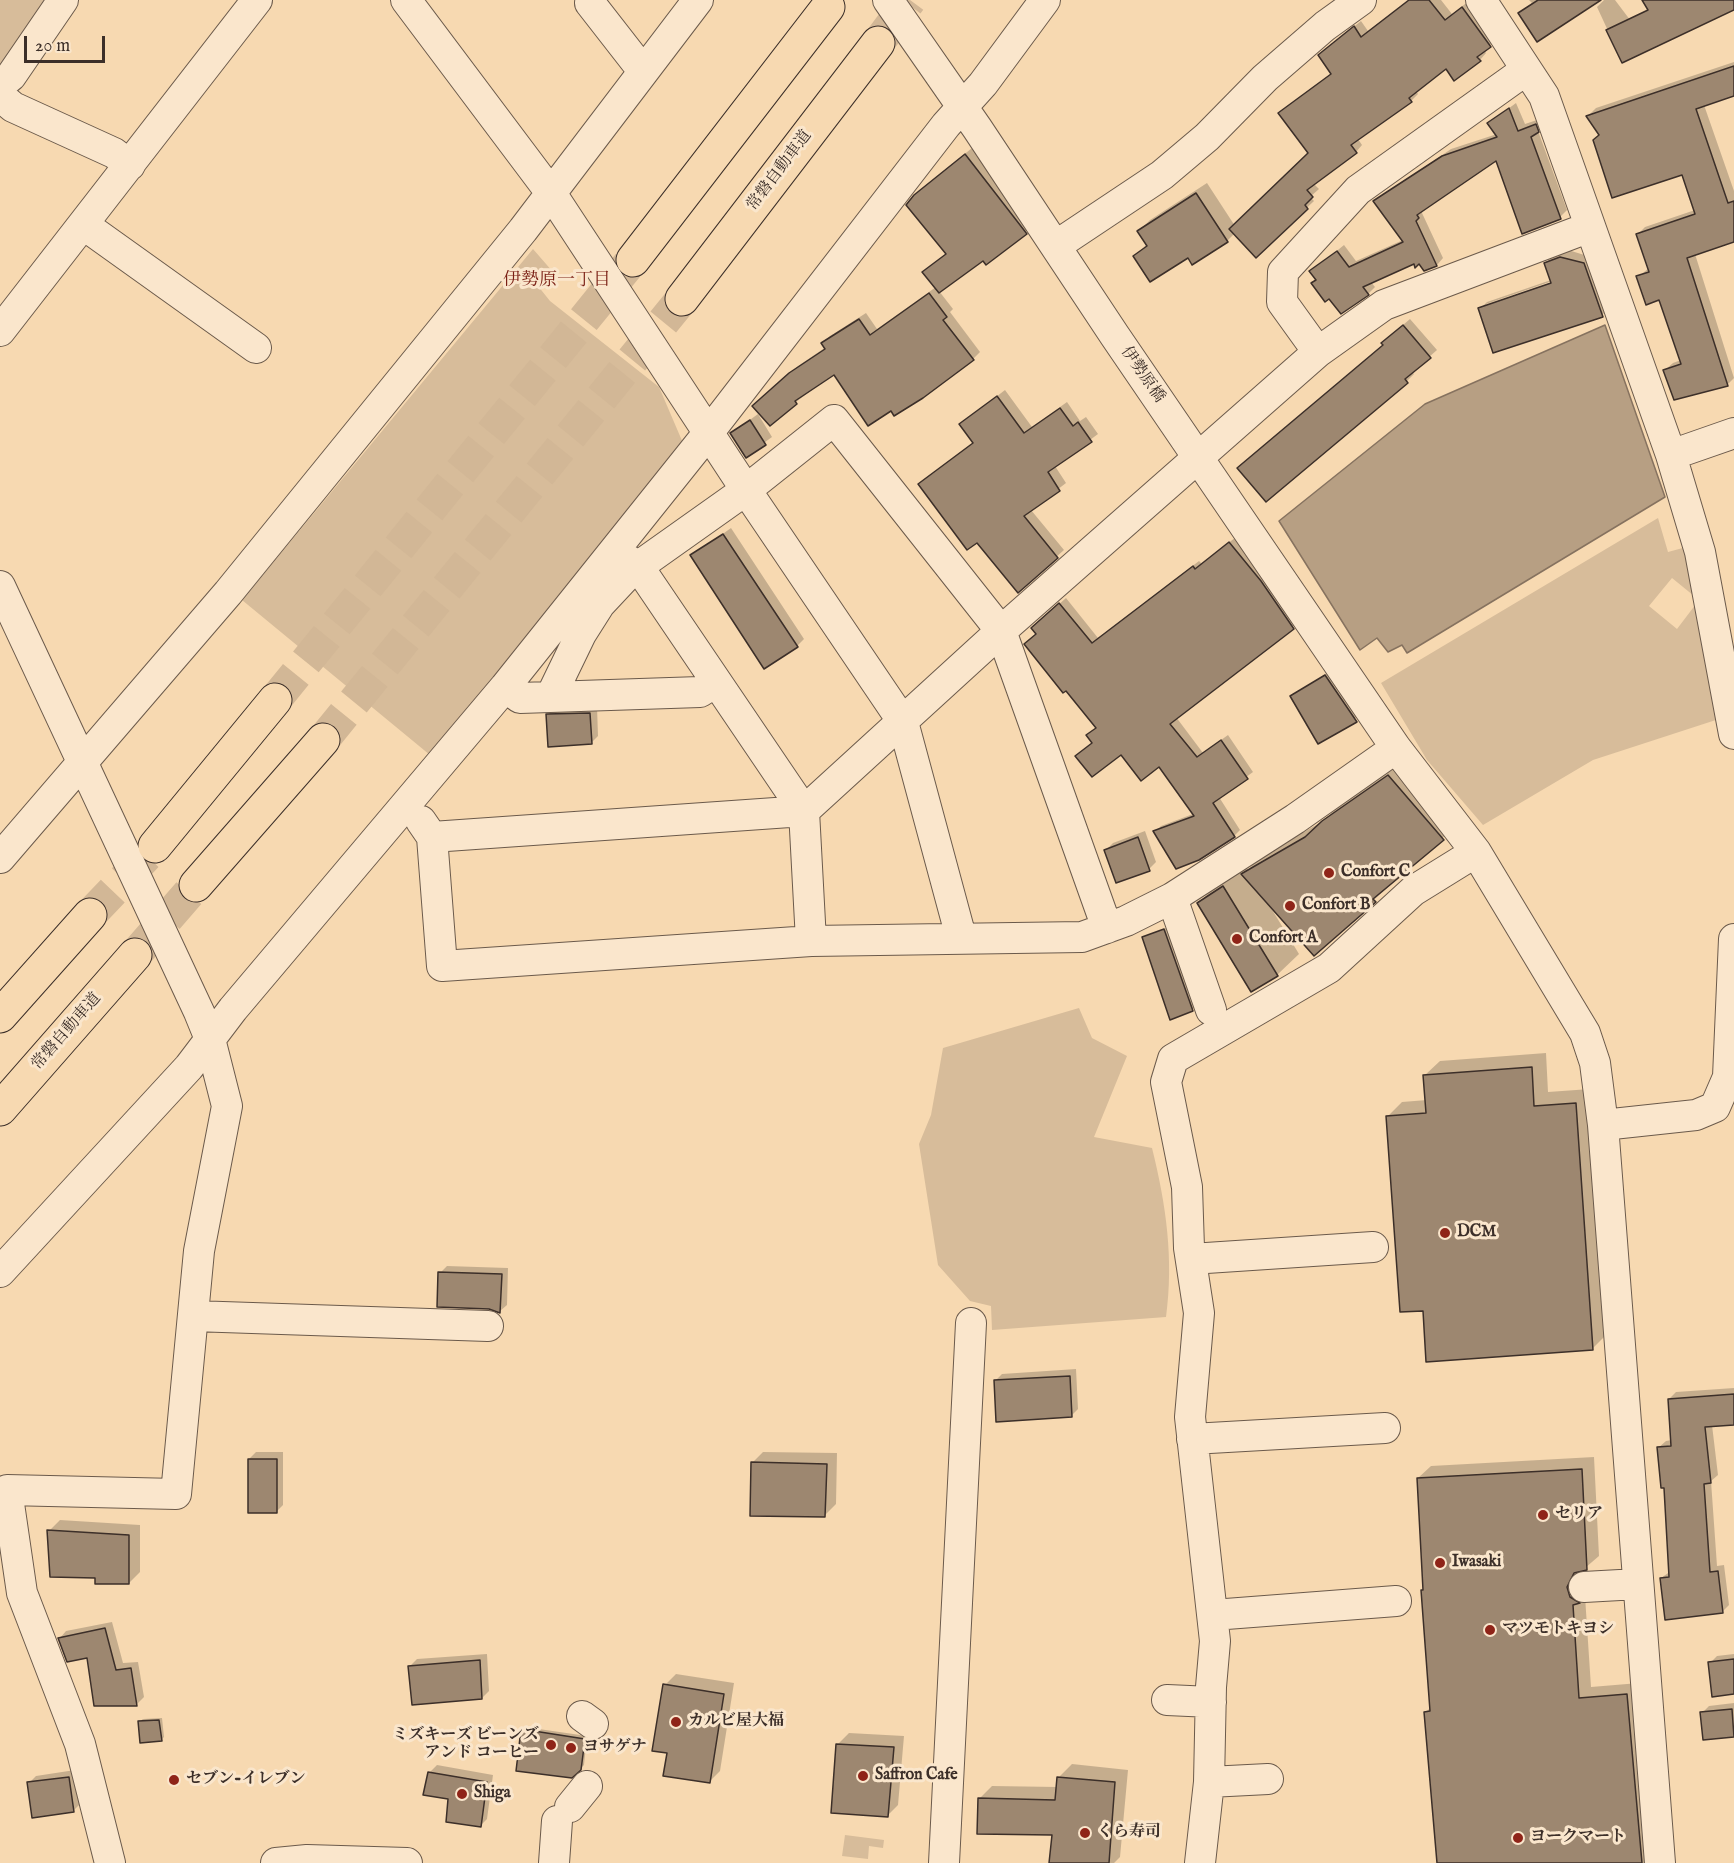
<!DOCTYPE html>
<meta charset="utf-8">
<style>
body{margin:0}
#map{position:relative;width:1734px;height:1863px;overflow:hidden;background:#f7d9b1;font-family:"IM FELL English",serif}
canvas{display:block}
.scale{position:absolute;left:24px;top:36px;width:81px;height:27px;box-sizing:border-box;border:3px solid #3c2f29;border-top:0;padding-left:8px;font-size:18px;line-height:21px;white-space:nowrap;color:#3c2f29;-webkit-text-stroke:4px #fae6cc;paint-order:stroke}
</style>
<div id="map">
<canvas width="1734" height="1863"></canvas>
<div class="scale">20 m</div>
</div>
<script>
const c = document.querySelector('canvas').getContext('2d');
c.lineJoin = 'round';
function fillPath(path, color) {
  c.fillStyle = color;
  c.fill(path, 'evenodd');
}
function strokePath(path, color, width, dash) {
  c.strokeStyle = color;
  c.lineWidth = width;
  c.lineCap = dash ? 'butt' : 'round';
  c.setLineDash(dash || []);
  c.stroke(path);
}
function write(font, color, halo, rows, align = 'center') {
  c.font = font + ' "IM FELL English","Noto Serif JP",serif';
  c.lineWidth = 6;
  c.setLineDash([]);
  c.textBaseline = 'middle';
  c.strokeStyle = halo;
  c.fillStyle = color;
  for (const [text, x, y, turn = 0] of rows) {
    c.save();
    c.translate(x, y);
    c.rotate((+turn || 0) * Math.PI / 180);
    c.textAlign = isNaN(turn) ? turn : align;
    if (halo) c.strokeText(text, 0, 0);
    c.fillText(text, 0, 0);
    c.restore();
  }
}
fillPath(new Path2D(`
 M 0,0 L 51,0 L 0,69 Z
 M 533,249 L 553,272 L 538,286 L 550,301 L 659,387 L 683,443 L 430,755 L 242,600 Z
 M 1658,518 L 1668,552 L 1690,546 L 1722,718 L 1593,760 L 1483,825 L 1427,760 L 1381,683 ZM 1672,578 L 1699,600 L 1677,629 L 1649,606 Z
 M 1079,1008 L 1092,1038 L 1127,1056 L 1094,1137 L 1152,1148 C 1166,1204 1174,1259 1166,1317 L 992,1330 L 991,1306 L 970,1301 L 938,1265 L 919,1144 L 931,1115 L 943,1048 Z
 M 845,1835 L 884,1840 L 883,1848 L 869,1846 L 868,1859 L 842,1856 Z`), '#d7bc9a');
const water = new Path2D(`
 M 1605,325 L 1665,497 L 1407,653 L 1402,645 L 1388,652 L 1377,638 L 1360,650 L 1279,521 L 1425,404 Z`);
fillPath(water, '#b79f83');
strokePath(water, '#86725f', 1.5);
fillPath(new Path2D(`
 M 1409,0 L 1441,0 L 1452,14 L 1469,1 L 1497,39 L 1484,50 L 1486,53 L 1480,60 L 1446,67 L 1416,91 L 1418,94 L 1411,101 L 1358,139 L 1362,145 L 1356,152 L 1313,183 L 1319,189 L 1310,197 L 1314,201 L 1256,256 L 1235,233 L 1227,241 L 1188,256 L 1135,256 L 1147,244 L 1139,231 L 1150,220 L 1207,183 L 1235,226 L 1310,153 L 1287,107 L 1332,73 L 1327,48 L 1361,21 L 1368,31 Z
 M 1529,0 L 1595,0 L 1520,13 L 1532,3 Z
 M 1604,0 L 1615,0 L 1649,45 L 1622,61 L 1597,7 Z
 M 1734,62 L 1734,95 L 1704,105 L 1734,191 L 1734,241 L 1695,254 L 1734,378 L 1728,384 L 1675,399 L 1665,370 L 1673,363 L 1681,360 L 1660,298 L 1638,277 L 1649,268 L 1638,234 L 1645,227 L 1695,210 L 1682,173 L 1601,135 L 1588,116 L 1596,108 Z
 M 1516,103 L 1525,124 L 1543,118 L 1545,124 L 1538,131 L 1567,210 L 1560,217 L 1497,159 L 1424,209 L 1422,213 L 1443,258 L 1437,265 L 1414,262 L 1371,282 L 1375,287 L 1368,294 L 1317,279 L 1311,272 L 1344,245 L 1356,261 L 1403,240 L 1375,201 L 1451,149 L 1497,134 L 1489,123 Z
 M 972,148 L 1033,226 L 939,291 L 953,309 L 950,312 L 980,352 L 973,359 L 891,409 L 834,373 L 796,402 L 761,399 L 798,366 L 826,347 L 823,343 L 830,336 L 866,313 L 877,329 L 936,287 L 931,265 L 947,253 L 923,188 Z
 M 1568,250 L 1591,257 L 1609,308 L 1602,315 L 1480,309 L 1487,302 L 1551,280 L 1545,263 L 1553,256 ZM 1558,279 L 1559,282 L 1486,307 L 1486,304 Z
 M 1410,319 L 1437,350 L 1412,372 L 1414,374 L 1407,381 L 1266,500 L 1390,336 Z
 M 1005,390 L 1032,427 L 1067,402 L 1080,421 L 1086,417 L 1098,434 L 1055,466 L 1066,483 L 1031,510 L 1064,550 L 1018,591 L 974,442 L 961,424 Z
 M 758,414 L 772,437 L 746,456 L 732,433 Z
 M 731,528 L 804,639 L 797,646 L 692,556 Z
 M 1236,537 L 1299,622 L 1176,717 L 1203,753 L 1228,735 L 1253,772 L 1219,797 L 1240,830 L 1234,836 L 1155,832 L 1161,826 L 1193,814 L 1159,765 L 1094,742 L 1097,727 L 1038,633 L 1039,622 L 1066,598 L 1098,638 L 1199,561 L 1202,564 Z
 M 1333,669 L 1363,713 L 1319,742 L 1292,696 Z
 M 597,706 L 598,736 L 591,743 L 548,715 L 555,708 Z
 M 1405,760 L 1459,823 L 1314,954 L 1271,908 L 1299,954 L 1277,975 L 1199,903 L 1220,881 L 1245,865 L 1248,870 L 1259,858 L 1323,821 L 1340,805 Z
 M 1145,831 L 1156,862 L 1149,869 L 1106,850 L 1113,843 Z
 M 1168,927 L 1195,1007 L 1192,1010 L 1144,937 Z
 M 1546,1053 L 1548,1092 L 1590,1089 L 1607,1334 L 1592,1349 L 1424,1309 L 1388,1116 L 1402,1102 L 1427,1100 L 1425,1075 L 1440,1061 Z
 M 447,1266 L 508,1268 L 507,1305 L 500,1311 L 489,1307 L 440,1273 Z
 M 1076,1369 L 1078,1409 L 1071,1416 L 995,1381 L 1002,1374 Z
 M 1734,1388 L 1734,1423 L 1712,1425 L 1718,1475 L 1711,1481 L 1717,1566 L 1724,1565 L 1729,1605 L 1722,1612 L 1661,1578 L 1671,1571 L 1665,1486 L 1658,1448 L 1666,1441 L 1672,1440 L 1669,1399 L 1676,1392 Z
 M 256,1452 L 283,1452 L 283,1505 L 276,1512 L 249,1459 Z
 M 763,1452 L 837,1453 L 836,1504 L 825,1515 L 752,1463 Z
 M 1594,1457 L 1599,1556 L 1578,1574 L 1585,1596 L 1591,1687 L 1639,1683 L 1655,1863 L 1439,1863 L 1426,1712 L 1431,1707 L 1418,1478 L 1431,1466 Z
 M 60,1520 L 140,1525 L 140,1572 L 129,1583 L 97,1576 L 49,1531 Z
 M 112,1622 L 123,1663 L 138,1662 L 144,1697 L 137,1704 L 88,1657 L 60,1638 L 66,1631 Z
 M 487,1654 L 489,1691 L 482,1698 L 410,1666 L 417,1659 Z
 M 1734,1654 L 1734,1693 L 1710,1663 L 1717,1656 Z
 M 676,1674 L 734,1683 L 720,1771 L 709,1782 L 665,1685 Z
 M 1734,1703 L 1734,1736 L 1705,1738 L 1702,1713 L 1709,1706 Z
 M 162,1718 L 164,1737 L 161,1740 L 139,1722 L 143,1719 Z
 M 525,1727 L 587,1736 L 584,1765 L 580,1769 L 522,1730 Z
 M 849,1733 L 904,1736 L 898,1805 L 887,1816 L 838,1744 Z
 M 1072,1764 L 1128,1770 L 1120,1857 L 1114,1863 L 1051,1863 L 1054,1834 L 979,1799 L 992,1786 L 1058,1787 L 1059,1777 Z
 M 437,1765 L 493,1775 L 487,1819 L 480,1826 L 450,1797 L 430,1772 Z
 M 75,1770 L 80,1804 L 73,1811 L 29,1783 L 36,1776 Z`), '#0003');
const building = new Path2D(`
 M 1409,0 L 1429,0 L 1445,20 L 1462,7 L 1491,47 L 1477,57 L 1481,61 L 1454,81 L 1446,69 L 1409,98 L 1412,102 L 1351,145 L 1357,153 L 1307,190 L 1313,197 L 1305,205 L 1308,209 L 1256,258 L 1229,229 L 1308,153 L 1278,113 L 1331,74 L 1318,55 L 1354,26 L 1361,37 Z
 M 1538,0 L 1601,0 L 1537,42 L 1518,13 Z
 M 1642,0 L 1734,0 L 1734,10 L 1622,63 L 1606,30 L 1648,10 Z
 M 1734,66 L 1734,96 L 1696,109 L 1728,203 L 1734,201 L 1734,242 L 1687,258 L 1728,386 L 1674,400 L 1663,370 L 1681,364 L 1659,300 L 1646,305 L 1636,276 L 1649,272 L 1636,234 L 1695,214 L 1682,175 L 1612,198 L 1593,140 L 1599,135 L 1586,116 Z
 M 1509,108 L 1518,131 L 1536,124 L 1539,132 L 1531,137 L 1561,219 L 1522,234 L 1496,161 L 1417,215 L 1419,218 L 1416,221 L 1437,266 L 1424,271 L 1419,264 L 1415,268 L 1414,264 L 1363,287 L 1369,295 L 1341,314 L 1329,299 L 1325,302 L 1311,283 L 1316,280 L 1309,271 L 1337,251 L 1349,267 L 1403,242 L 1373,201 L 1442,156 L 1497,137 L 1487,123 Z
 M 965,154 L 1027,234 L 986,265 L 983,261 L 939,293 L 922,272 L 946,254 L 906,205 L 914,195 Z
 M 1196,193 L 1228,242 L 1192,265 L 1188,258 L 1150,282 L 1133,256 L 1147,246 L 1137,231 Z
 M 1560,257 L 1584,263 L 1603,317 L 1493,353 L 1478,308 L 1551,283 L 1544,263 Z
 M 929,293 L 947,317 L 943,320 L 974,360 L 923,398 L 894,416 L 891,411 L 868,426 L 834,375 L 795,401 L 797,404 L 770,426 L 752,406 L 789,373 L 825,349 L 821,343 L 859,319 L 870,335 Z
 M 1403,325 L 1431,358 L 1405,379 L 1408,383 L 1266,502 L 1237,468 L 1383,345 L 1381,343 Z
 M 997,396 L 1024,433 L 1060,408 L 1073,426 L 1078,422 L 1092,442 L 1048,472 L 1060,491 L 1024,516 L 1058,558 L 1018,593 L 977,543 L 967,550 L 918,484 L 973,443 L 959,424 Z
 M 750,420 L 766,445 L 746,458 L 730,433 Z
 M 723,534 L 798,647 L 764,669 L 690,555 Z
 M 1229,542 L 1261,581 L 1294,629 L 1170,724 L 1197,757 L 1221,740 L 1248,779 L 1213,803 L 1235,837 L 1199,860 L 1176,869 L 1153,831 L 1194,816 L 1159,767 L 1141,781 L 1121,755 L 1092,777 L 1075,756 L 1092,743 L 1086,735 L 1096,728 L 1066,691 L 1063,693 L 1024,644 L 1036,634 L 1031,628 L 1059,603 L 1092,643 L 1193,566 L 1195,569 Z
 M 1325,675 L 1357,722 L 1318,744 L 1290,696 Z
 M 590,713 L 592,744 L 548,747 L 546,714 Z
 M 1388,775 L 1444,840 L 1373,899 L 1376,902 L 1314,956 L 1241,874 L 1305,837 L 1322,821 Z
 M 1138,837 L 1150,871 L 1116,883 L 1104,850 Z
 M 1223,886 L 1278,976 L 1251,992 L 1197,903 Z
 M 1164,929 L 1193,1011 L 1170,1020 L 1142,937 Z
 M 1532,1067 L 1534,1106 L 1576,1103 L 1593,1350 L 1426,1362 L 1423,1311 L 1400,1312 L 1386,1116 L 1426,1113 L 1423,1075 Z
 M 438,1272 L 502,1274 L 500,1313 L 489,1309 L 437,1307 Z
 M 1070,1376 L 1072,1417 L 996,1422 L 994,1380 Z
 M 1734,1394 L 1734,1425 L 1705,1427 L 1711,1483 L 1704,1484 L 1710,1572 L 1718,1571 L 1723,1613 L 1665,1620 L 1660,1578 L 1669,1577 L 1664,1488 L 1661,1488 L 1657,1447 L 1671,1446 L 1668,1399 Z
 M 248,1459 L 277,1459 L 277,1513 L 248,1513 Z
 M 751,1462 L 827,1464 L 825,1517 L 750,1516 Z
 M 1582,1469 L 1587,1570 L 1574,1573 L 1567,1587 L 1570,1597 L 1580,1603 L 1573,1605 L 1579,1698 L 1627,1694 L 1642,1863 L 1437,1863 L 1424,1712 L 1430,1711 L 1421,1590 L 1423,1590 L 1417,1478 Z
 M 47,1530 L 129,1535 L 129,1584 L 95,1584 L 95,1578 L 50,1577 Z
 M 105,1628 L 116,1670 L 131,1668 L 137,1706 L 94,1706 L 87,1658 L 67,1662 L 58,1638 Z
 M 1734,1659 L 1734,1694 L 1712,1697 L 1708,1662 Z
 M 480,1660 L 482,1699 L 412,1705 L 408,1666 Z
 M 663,1684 L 724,1694 L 710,1783 L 663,1776 L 667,1753 L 652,1751 Z
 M 1732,1709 L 1734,1737 L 1703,1740 L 1700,1712 Z
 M 159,1720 L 162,1741 L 140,1743 L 138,1721 Z
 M 521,1729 L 585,1739 L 581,1770 L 572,1778 L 516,1771 Z
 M 836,1744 L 894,1747 L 888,1817 L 831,1813 Z
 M 428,1772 L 487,1782 L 481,1827 L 446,1822 L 448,1799 L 423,1795 Z
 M 69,1777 L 74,1812 L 32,1818 L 27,1782 Z
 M 1057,1777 L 1115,1782 L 1109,1863 L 1049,1863 L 1052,1835 L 977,1834 L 978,1798 L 1055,1800 Z`);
fillPath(building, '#9d8770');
strokePath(building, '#3c2f29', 1.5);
strokePath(new Path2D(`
 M 878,43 L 910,0
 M 275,700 L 629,264
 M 323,740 L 682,299
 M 90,915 L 153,849
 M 135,955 L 196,885`), '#d2b796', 33, [33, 16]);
const minor = new Path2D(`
 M 406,0 L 551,193 L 746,490 L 903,722 L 961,937
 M 888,0 L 977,128 L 1115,336 L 1396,748 L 1476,852 L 1585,1033 L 1595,1063 L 1603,1125 L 1660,1863
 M 1481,0 L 1544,96 L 1671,455 L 1700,552 L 1734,734
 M 590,3 L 643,71
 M 0,85 L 11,76 L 63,0
 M 0,96 L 13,107 L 114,153 L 130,165
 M 84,225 L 256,348
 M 1057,245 L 1162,175 L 1207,137 L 1265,78 L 1325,26 L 1361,0
 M 0,331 L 257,0
 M 1318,352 L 1282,302 L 1283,272 L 1358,190 L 1526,70
 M 1671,455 L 1734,433
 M 621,556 L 638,566 L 804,811 L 811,941
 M 0,586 L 199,1012 L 210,1039 L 227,1106 L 199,1251 L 176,1494 L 7,1490 L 22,1593 L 80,1744 L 110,1863
 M 505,687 L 520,698 L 700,692 L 716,682
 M 551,696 L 581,634 L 600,604 L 629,573 L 746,490 L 834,420 L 1001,631 L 1107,928
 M 421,821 L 432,837 L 442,966 L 811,941 L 1082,937 L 1126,921 L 1172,898 L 1295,819 L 1396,748
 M 432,837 L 804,811 L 1001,631 L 1318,352 L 1384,305 L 1590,227
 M 0,858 L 228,593 L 523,230 L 698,0
 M 1172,898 L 1211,1010
 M 1603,1125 L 1696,1115 L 1715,1107 L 1728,1077 L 1734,939
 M 1191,1259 L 1373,1247
 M 0,1272 L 189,1067 L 233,1009 L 505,687 L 709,432 L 946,125 L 983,84 L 1045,0
 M 193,1316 L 488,1326
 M 1192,1439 L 1385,1428
 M 1584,1587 L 1638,1584
 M 1213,1615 L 1396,1601
 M 1167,1700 L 1211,1702
 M 582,1716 L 593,1724
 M 1209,1782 L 1268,1779
 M 570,1807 L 587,1786
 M 276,1863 L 307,1860 L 407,1863
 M 554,1863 L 557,1821
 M 944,1863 L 971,1323
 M 1200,1863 L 1209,1782 L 1211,1687 L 1215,1641 L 1190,1417 L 1199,1313 L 1189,1248 L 1187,1187 L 1166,1082 L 1173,1059 L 1329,968 L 1413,891 L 1476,852`);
const highway = new Path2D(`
 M 633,260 L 828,7
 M 682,299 L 878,43
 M 155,846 L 275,700
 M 196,885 L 323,740
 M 0,1016 L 90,915
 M 0,1109 L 135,955`);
strokePath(minor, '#6b5a4b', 32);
strokePath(highway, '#3c2f29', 35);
strokePath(minor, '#fae6cc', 30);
strokePath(highway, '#f7d9b1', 33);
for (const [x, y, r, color] of [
 [1329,873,6,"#8f2418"],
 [1290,906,6,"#8f2418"],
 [1237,939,6,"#8f2418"],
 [1445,1233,6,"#8f2418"],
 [1543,1515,6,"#8f2418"],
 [1440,1563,6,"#8f2418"],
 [1490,1630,6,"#8f2418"],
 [676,1722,6,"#8f2418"],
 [551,1745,6,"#8f2418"],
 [571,1748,6,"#8f2418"],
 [863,1776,6,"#8f2418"],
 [174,1780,6,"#8f2418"],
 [462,1794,6,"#8f2418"],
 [1085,1833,6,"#8f2418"],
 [1518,1838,6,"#8f2418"]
]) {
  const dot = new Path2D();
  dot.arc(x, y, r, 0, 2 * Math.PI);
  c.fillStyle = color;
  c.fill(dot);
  strokePath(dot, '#fae6cc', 2);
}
write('16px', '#3c2f29', '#fae6cc', [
 ["常磐自動車道",780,171,-53],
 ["伊勢原橋",1142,375,55],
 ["常磐自動車道",67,1032,-49]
]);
write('bold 16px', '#3c2f29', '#fae6cc', [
 ["Confort C",1341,873],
 ["Confort B",1302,906],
 ["Confort A",1249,939],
 ["DCM",1457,1233],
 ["セリア",1555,1515],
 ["Iwasaki",1452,1563],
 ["マツモトキヨシ",1502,1630],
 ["カルビ屋大福",688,1722],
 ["ミズキーズ ビーンズ",539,1736,"right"],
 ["アンド コーヒー",539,1754,"right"],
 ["ヨサゲナ",583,1748],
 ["Saffron Cafe",875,1776],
 ["セブン-イレブン",186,1780],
 ["Shiga",474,1794],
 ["くら寿司",1097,1833],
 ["ヨークマート",1530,1838]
], 'left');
write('18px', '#7a1f14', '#fae6cc', [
 ["伊勢原一丁目",557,281]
]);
</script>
